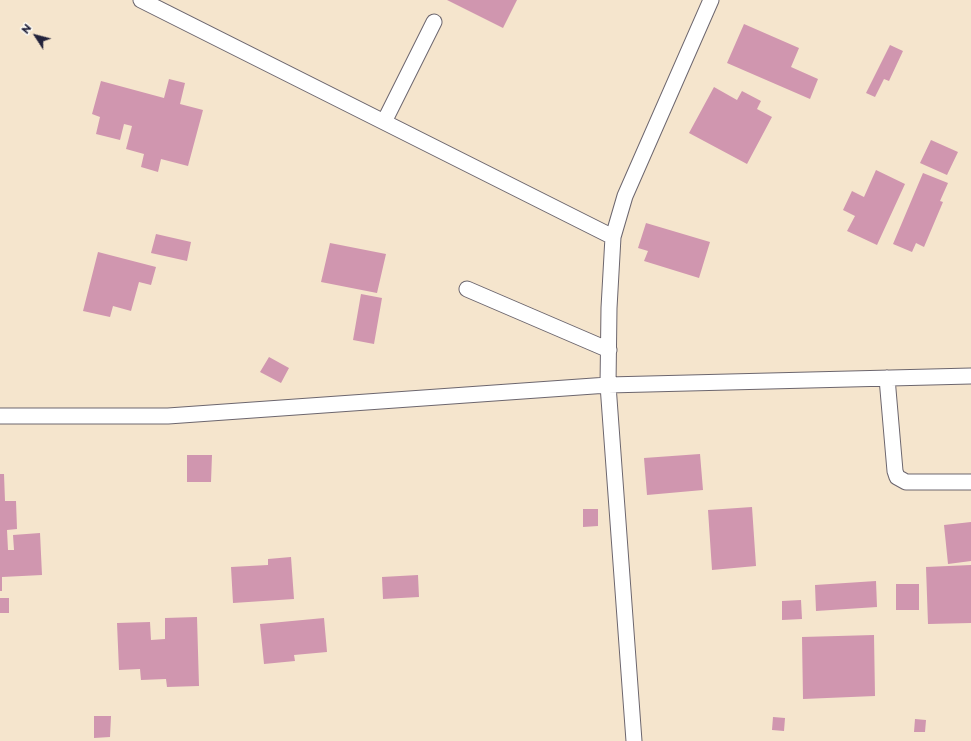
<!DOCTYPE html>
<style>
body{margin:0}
#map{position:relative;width:971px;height:741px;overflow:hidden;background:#f5e5cd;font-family:"Playpen Sans",sans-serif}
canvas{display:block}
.north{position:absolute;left:16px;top:16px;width:40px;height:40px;-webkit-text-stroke:3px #fdfcf7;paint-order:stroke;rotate:306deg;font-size:11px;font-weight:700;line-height:16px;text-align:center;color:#22223b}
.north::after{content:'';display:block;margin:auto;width:14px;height:18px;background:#22223b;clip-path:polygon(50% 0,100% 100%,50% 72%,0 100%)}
</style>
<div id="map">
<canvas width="971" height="741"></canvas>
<div class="north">N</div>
</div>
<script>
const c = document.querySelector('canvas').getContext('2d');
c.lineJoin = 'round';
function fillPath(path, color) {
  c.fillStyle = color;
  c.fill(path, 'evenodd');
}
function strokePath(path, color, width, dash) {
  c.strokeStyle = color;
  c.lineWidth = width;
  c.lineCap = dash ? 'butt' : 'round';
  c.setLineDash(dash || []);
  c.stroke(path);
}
fillPath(new Path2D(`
 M 447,0 L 517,0 L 503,28 Z
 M 744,24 L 799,48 L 791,67 L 818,79 L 810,99 L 727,63 Z
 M 890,45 L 903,51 L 889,81 L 884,79 L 875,97 L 866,93 Z
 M 169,79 L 185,83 L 180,104 L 203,110 L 188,166 L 161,159 L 158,172 L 141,167 L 144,154 L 126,149 L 132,126 L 124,124 L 120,140 L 96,134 L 100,117 L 92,114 L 101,81 L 164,98 Z
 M 714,87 L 737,100 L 742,91 L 761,101 L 757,109 L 772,117 L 747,164 L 689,133 Z
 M 931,140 L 958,152 L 947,175 L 920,163 Z
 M 876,170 L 905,184 L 877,245 L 847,231 L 855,216 L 843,210 L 852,191 L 864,197 Z
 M 923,173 L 948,183 L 940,201 L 943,202 L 924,247 L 916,243 L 912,252 L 893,244 Z
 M 646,223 L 710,242 L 699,278 L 644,261 L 648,251 L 638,248 Z
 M 156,234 L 191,242 L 187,261 L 151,253 Z
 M 330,243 L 386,254 L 377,293 L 321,282 Z
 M 98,252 L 156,267 L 151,285 L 139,282 L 131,311 L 113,306 L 110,317 L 83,311 Z
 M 361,294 L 382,298 L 374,344 L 353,340 Z
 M 269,357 L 289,368 L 281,383 L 260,372 Z
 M 700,454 L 703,490 L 647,495 L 644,458 Z
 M 187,455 L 212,455 L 211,482 L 187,482 Z
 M 0,474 L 4,474 L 5,501 L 16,501 L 17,529 L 7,530 L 8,550 L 14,550 L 13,535 L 40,533 L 42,575 L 2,577 L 2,591 L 0,591 Z
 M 752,507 L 756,566 L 712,570 L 708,510 Z
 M 583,509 L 598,509 L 598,526 L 583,527 Z
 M 971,522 L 971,561 L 948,564 L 944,525 Z
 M 291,557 L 294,599 L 233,603 L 231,567 L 268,565 L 268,559 Z
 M 971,565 L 971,623 L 928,624 L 926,567 Z
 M 418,575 L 419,597 L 383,599 L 382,577 Z
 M 876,581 L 877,607 L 816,611 L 815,585 Z
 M 896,584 L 919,584 L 919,610 L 896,610 Z
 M 0,598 L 9,598 L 9,613 L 0,613 Z
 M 801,600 L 802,619 L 782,620 L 782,601 Z
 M 197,617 L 199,686 L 167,687 L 166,679 L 141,680 L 140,669 L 119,670 L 117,623 L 150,622 L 151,640 L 165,639 L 165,618 Z
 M 324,618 L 327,652 L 294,655 L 295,661 L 264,664 L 260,624 Z
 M 874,635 L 875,696 L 803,699 L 802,637 Z
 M 94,716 L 111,716 L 110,737 L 94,738 Z
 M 773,717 L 785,718 L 784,731 L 772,730 Z
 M 915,719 L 926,720 L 925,732 L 914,732 Z`), '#d096af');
const street = new Path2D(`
 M 141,0 L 613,237
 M 384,122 L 434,22
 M 467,289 L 609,350
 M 887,378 L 895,471 L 897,477 L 906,482 L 971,482
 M 0,416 L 168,416 L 608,385 L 971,376
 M 634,741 L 608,385 L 609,308 L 613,237 L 625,196 L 711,0`);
strokePath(street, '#6c666e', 17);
strokePath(street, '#fff', 15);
</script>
